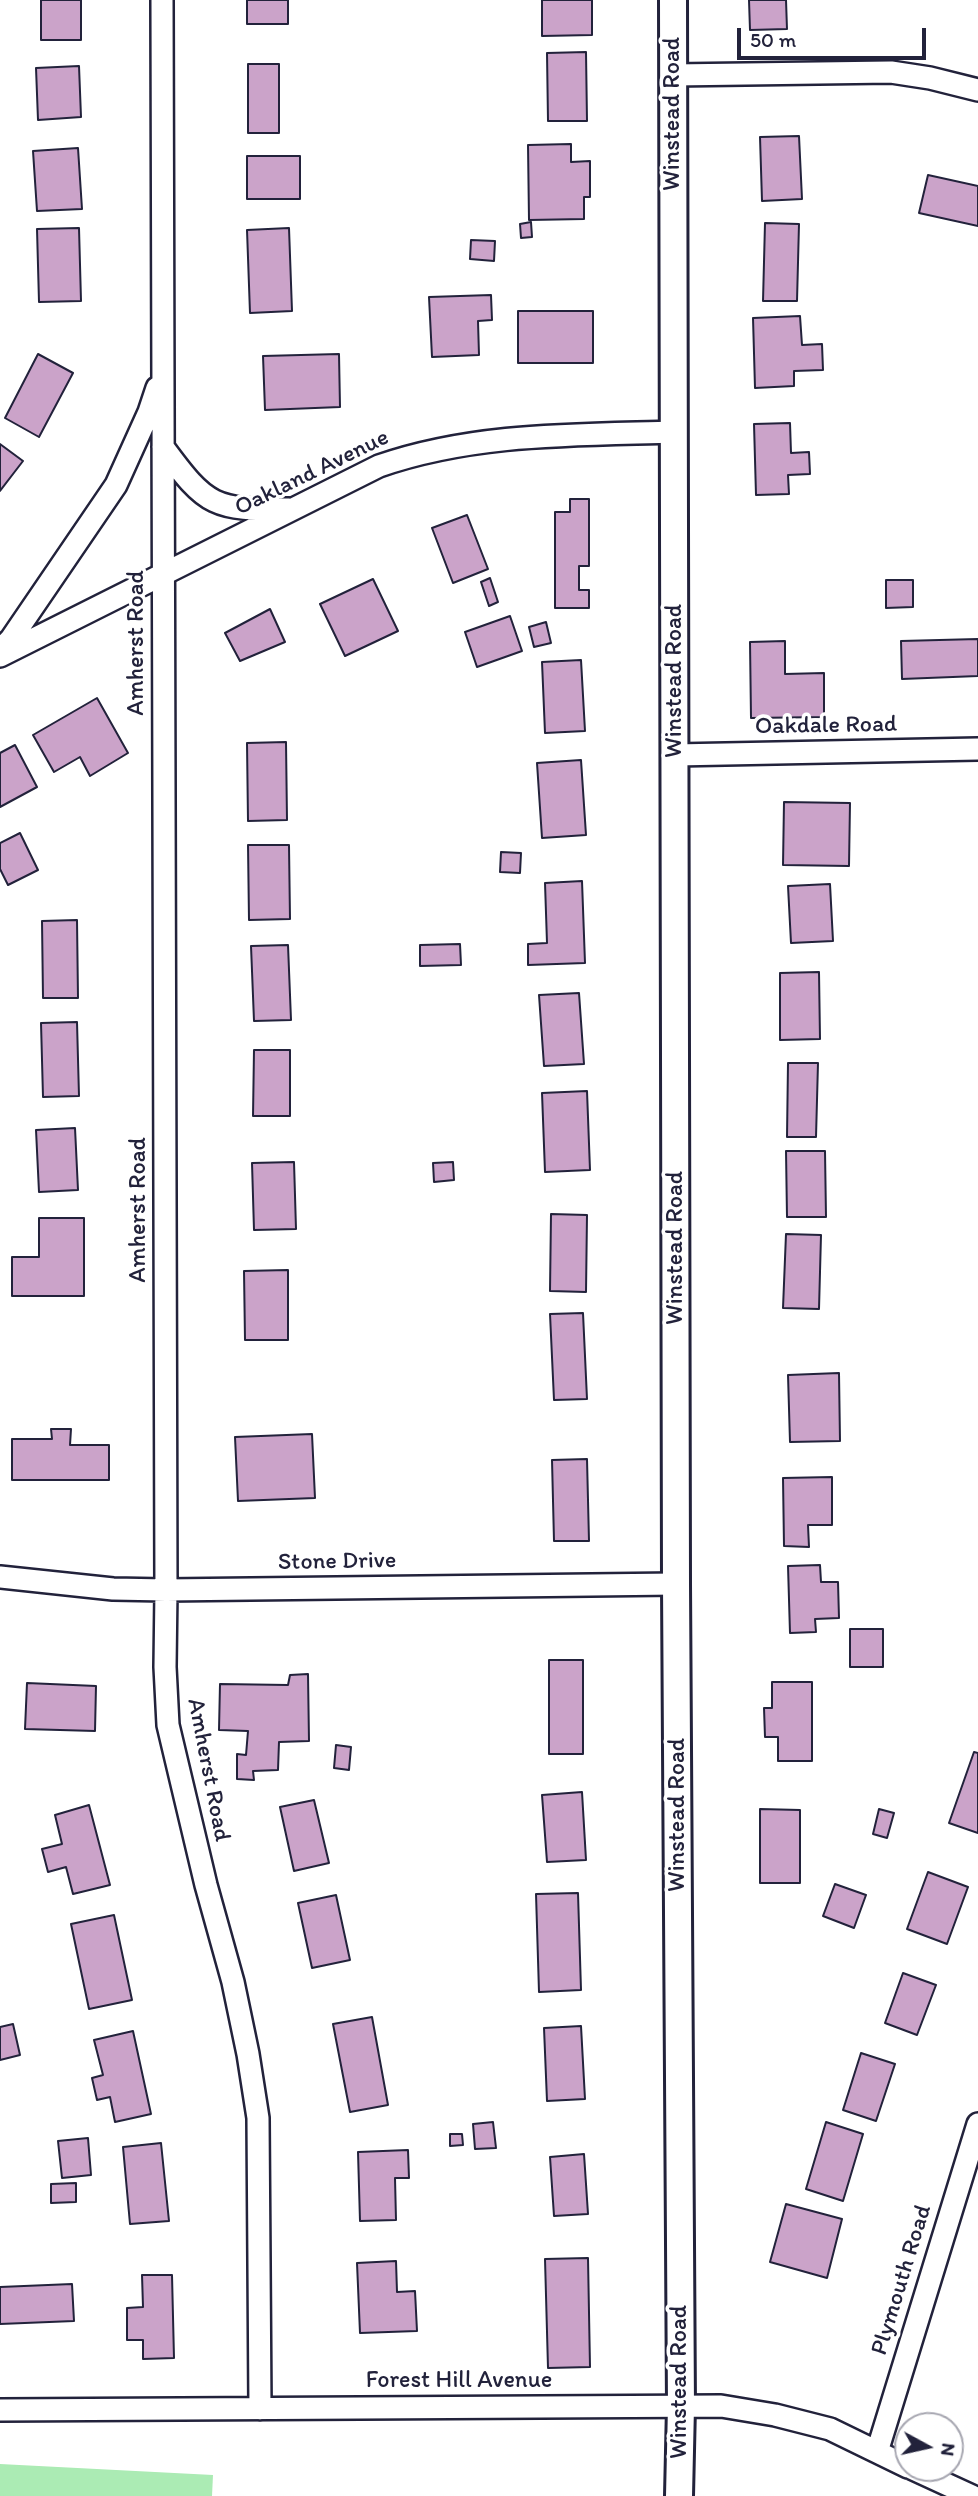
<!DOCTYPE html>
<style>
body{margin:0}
#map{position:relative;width:978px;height:2496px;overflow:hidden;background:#fff;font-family:Itim,sans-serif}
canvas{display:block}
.north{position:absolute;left:894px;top:2412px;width:70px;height:70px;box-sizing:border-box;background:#fff;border:2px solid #a7a7b1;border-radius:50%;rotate:98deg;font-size:19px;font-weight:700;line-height:28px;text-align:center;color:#22223b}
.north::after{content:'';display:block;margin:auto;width:24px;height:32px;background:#22223b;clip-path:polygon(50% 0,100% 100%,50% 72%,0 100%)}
.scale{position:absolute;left:737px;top:28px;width:189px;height:32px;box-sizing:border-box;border:4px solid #22223b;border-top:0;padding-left:9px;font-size:21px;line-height:24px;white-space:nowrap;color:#22223b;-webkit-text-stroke:5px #fff;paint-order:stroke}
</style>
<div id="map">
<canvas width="978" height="2496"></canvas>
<div class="north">N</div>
<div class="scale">50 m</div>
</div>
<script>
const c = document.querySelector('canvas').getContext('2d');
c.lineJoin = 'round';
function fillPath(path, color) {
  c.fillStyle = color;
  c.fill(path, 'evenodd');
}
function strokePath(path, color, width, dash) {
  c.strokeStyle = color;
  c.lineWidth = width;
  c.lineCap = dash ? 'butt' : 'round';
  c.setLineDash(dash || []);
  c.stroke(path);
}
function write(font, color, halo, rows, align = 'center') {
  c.font = font + ' Itim,sans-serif';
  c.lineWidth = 7;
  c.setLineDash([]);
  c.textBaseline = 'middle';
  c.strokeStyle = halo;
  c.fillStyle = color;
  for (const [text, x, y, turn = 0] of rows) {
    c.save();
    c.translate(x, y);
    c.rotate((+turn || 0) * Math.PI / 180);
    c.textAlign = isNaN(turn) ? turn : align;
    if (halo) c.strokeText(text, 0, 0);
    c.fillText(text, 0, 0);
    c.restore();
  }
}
fillPath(new Path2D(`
 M 0,2464 L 213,2475 L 212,2496 L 0,2496 Z`), '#abebb4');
const building = new Path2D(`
 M 41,0 L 81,0 L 81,40 L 41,40 Z
 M 247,0 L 288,0 L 288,24 L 247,24 Z
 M 542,0 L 592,0 L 592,35 L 542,36 Z
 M 749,0 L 786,0 L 787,29 L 750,30 Z
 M 586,52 L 587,121 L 548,121 L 547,53 Z
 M 248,64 L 279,64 L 279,133 L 248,133 Z
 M 79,66 L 81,117 L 38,120 L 36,68 Z
 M 799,136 L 802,199 L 762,201 L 760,137 Z
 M 571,144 L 571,162 L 590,161 L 590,197 L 584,197 L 584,219 L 529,220 L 528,145 Z
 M 78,148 L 82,209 L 37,211 L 33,151 Z
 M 247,156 L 300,156 L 300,199 L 247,199 Z
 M 928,175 L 978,186 L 978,226 L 919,213 Z
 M 531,222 L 532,237 L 521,238 L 520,224 Z
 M 765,223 L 799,224 L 797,301 L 763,301 Z
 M 79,228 L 81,301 L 39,302 L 37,229 Z
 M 289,228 L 292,311 L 250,313 L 247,230 Z
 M 471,240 L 495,241 L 494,261 L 470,259 Z
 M 491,295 L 492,320 L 478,321 L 479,355 L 432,357 L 429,297 Z
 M 518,311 L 593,311 L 593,363 L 518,363 Z
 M 800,316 L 802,345 L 822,344 L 823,370 L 794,371 L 794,386 L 755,388 L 753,318 Z
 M 38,354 L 73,373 L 39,437 L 5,418 Z
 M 339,354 L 340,407 L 265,410 L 263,356 Z
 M 790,423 L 791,453 L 809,452 L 810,474 L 788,475 L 789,494 L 756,495 L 754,424 Z
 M 0,444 L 23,461 L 0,491 Z
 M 570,499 L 589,499 L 589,566 L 579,566 L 579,590 L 589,590 L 589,608 L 555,608 L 555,512 L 570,512 Z
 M 467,515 L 488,569 L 453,583 L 432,528 Z
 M 490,578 L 498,602 L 489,606 L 481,582 Z
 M 373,579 L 398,631 L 345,656 L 320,604 Z
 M 886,580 L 913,580 L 913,607 L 886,608 Z
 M 270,609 L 285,642 L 240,661 L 225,633 Z
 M 510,616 L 522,651 L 477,667 L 465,632 Z
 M 546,622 L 551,643 L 534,647 L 529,627 Z
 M 978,639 L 978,676 L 902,679 L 901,641 Z
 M 785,641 L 785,674 L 824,673 L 824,717 L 751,718 L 750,642 Z
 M 581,660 L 585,731 L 545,733 L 542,662 Z
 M 97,698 L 128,753 L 90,776 L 80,757 L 54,772 L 33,735 Z
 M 286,742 L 287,820 L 248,821 L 247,743 Z
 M 15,745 L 37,787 L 0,807 L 0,753 Z
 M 581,760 L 586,835 L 542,838 L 537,763 Z
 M 784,802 L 850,803 L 849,866 L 783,865 Z
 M 20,833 L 38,870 L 8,885 L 0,869 L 0,843 Z
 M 248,845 L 289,845 L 290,919 L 249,920 Z
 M 501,852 L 521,853 L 520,873 L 500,872 Z
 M 582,881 L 585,963 L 528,965 L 528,944 L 547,943 L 545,883 Z
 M 830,884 L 833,941 L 791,943 L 788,886 Z
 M 77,920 L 78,998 L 43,998 L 42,921 Z
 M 460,944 L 461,965 L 420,966 L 420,945 Z
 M 288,945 L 291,1020 L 254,1021 L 251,946 Z
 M 819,972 L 820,1039 L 780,1040 L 780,973 Z
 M 579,993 L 584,1064 L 544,1066 L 539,995 Z
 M 77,1022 L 79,1096 L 43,1097 L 41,1023 Z
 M 254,1050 L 290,1050 L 290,1116 L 253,1116 Z
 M 788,1063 L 818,1063 L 816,1137 L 787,1137 Z
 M 587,1091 L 590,1170 L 545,1172 L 542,1093 Z
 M 75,1128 L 78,1190 L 39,1192 L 36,1130 Z
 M 786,1151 L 825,1151 L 826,1217 L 787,1217 Z
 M 294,1162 L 296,1229 L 254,1230 L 252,1163 Z
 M 453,1162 L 454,1180 L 434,1182 L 433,1163 Z
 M 551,1214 L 587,1215 L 586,1292 L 550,1291 Z
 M 39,1218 L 84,1218 L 84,1296 L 12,1296 L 12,1257 L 39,1257 Z
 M 786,1234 L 821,1235 L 819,1309 L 783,1308 Z
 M 288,1270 L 288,1340 L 245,1340 L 244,1271 Z
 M 583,1313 L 587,1399 L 554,1400 L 550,1314 Z
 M 839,1373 L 840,1441 L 790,1442 L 788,1375 Z
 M 51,1429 L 71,1429 L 70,1445 L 109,1445 L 109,1480 L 12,1480 L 12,1439 L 52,1439 Z
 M 312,1434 L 315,1498 L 238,1501 L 235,1437 Z
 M 587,1459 L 589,1541 L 554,1541 L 552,1460 Z
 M 832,1477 L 832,1525 L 808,1525 L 809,1547 L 784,1546 L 783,1478 Z
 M 820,1565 L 821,1582 L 838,1582 L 839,1618 L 815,1619 L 816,1632 L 790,1633 L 788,1566 Z
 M 850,1629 L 883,1629 L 883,1667 L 850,1667 Z
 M 549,1660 L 583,1660 L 583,1754 L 549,1754 Z
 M 308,1674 L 309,1741 L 279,1742 L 278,1770 L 253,1771 L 254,1780 L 237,1779 L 237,1754 L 246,1755 L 248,1731 L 219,1730 L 220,1684 L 288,1685 L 290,1675 Z
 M 772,1682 L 812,1682 L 812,1761 L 778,1761 L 778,1737 L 765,1737 L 764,1708 L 772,1708 Z
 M 27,1683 L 96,1686 L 95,1731 L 25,1729 Z
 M 336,1745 L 351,1747 L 349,1770 L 334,1768 Z
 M 974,1752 L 978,1753 L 978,1833 L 949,1823 Z
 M 582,1792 L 586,1860 L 547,1862 L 542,1795 Z
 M 314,1800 L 329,1863 L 294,1871 L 280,1807 Z
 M 89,1805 L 110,1885 L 73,1894 L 66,1867 L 48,1872 L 42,1849 L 62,1844 L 55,1815 Z
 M 760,1809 L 800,1810 L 800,1883 L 760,1883 Z
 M 879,1809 L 894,1813 L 887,1838 L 873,1834 Z
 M 928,1872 L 968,1887 L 947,1944 L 907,1929 Z
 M 835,1884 L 866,1895 L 854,1928 L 823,1916 Z
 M 578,1893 L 581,1990 L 539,1992 L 536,1894 Z
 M 336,1895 L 350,1960 L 312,1968 L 298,1903 Z
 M 114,1915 L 132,2000 L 89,2009 L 71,1924 Z
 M 903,1973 L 936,1985 L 917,2035 L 885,2023 Z
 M 372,2017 L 388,2105 L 350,2112 L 333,2024 Z
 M 13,2024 L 20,2055 L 0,2060 L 0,2027 Z
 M 581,2026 L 585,2099 L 547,2101 L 544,2028 Z
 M 133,2031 L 151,2114 L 115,2122 L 110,2097 L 97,2100 L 92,2078 L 103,2075 L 94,2040 Z
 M 861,2053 L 895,2064 L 876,2121 L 843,2110 Z
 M 493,2122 L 496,2148 L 475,2149 L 473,2124 Z
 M 826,2122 L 863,2134 L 843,2201 L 806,2189 Z
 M 450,2134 L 462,2134 L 463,2145 L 450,2146 Z
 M 88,2138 L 91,2175 L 62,2178 L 58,2141 Z
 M 161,2143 L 169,2221 L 130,2224 L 123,2147 Z
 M 408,2150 L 409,2178 L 395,2178 L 396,2220 L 360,2221 L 358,2152 Z
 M 584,2154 L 588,2214 L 554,2216 L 550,2157 Z
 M 76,2183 L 76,2202 L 51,2203 L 51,2184 Z
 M 786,2204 L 842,2219 L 827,2278 L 770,2262 Z
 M 588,2258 L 590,2367 L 548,2368 L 545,2259 Z
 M 396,2261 L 397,2292 L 415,2291 L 417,2331 L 360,2333 L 357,2263 Z
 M 142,2275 L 172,2275 L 174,2358 L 143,2359 L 143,2340 L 127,2340 L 127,2308 L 143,2307 Z
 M 72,2284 L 74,2321 L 0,2324 L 0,2287 Z`);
fillPath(building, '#cba3c9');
strokePath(building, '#22223b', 2);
const minor = new Path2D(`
 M 162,0 L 166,1590 L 165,1667 L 168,1725 L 206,1885 L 233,1982 L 248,2054 L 258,2118 L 260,2409
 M 673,75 L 891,72 L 930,78 L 978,90
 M 163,447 C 207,507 214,510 289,509
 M 0,650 L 11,639 L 116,485 L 149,412 L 157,388
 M 0,656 L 379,466 C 474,433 574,435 674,432
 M 675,755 L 978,749
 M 0,1577 L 113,1589 L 166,1590 L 676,1584
 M 0,2410 L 721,2406 L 775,2415 L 830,2429 L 908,2467
 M 877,2452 L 978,2124
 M 911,2468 L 972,2496`);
const tertiary = new Path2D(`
 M 673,0 L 676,1584 L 681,2406 L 679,2496`);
strokePath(minor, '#22223b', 26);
strokePath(tertiary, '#22223b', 32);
strokePath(minor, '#fff', 21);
strokePath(tertiary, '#fff', 26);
write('24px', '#22223b', '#fff', [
 ["Winstead Road",673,114,-90],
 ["Oakland Avenue",312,473,-26],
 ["Amherst Road",137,643,-90],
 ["Winstead Road",675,681,-90],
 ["Oakdale Road",826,726,-1],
 ["Amherst Road",139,1210,-90],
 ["Winstead Road",676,1248,-90],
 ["Stone Drive",337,1562,-1],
 ["Amherst Road",208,1770,79],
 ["Winstead Road",678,1815,-90],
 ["Plymouth Road",902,2280,-73],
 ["Forest Hill Avenue",459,2381],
 ["Winstead Road",680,2382,-90]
]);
</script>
